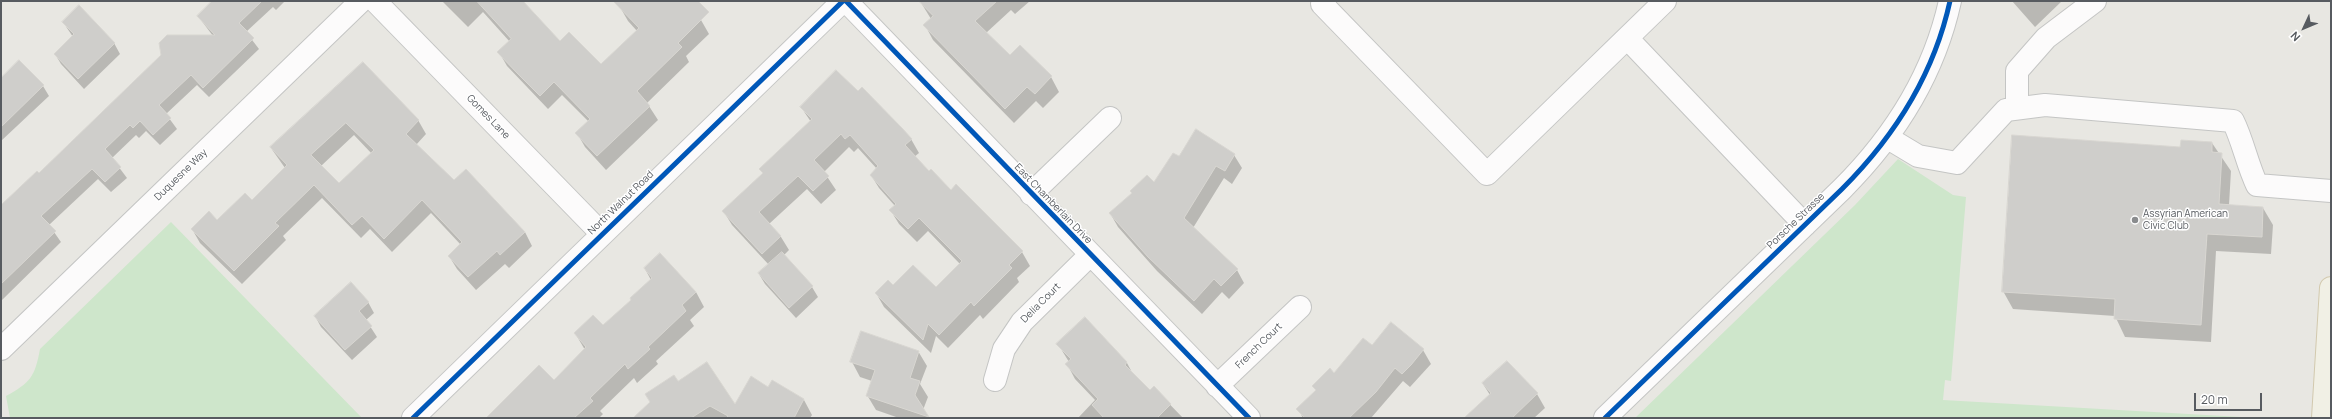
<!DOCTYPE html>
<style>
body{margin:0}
#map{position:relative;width:2332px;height:419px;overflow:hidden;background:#e8e7e2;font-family:Manrope,sans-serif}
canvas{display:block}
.frame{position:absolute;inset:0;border:2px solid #575b60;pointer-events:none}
.north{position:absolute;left:2284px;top:8px;width:40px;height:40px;-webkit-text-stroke:3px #fff;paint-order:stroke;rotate:226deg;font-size:11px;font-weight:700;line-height:16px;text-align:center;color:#575b60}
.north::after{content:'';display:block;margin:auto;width:14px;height:18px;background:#575b60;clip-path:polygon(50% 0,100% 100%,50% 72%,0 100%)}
.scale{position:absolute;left:2194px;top:393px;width:68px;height:18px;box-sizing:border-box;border:2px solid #575b60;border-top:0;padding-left:5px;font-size:12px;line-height:14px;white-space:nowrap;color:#575b60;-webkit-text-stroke:3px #fff;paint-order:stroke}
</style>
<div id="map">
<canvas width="2332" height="419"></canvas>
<div class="frame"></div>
<div class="north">N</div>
<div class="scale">20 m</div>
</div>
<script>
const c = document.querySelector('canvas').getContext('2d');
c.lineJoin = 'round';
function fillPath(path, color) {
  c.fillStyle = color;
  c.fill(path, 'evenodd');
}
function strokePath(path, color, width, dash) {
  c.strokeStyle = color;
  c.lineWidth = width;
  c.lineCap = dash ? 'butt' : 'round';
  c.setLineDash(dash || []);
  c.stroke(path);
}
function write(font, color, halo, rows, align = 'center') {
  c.font = font + ' Manrope,sans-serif';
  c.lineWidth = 3;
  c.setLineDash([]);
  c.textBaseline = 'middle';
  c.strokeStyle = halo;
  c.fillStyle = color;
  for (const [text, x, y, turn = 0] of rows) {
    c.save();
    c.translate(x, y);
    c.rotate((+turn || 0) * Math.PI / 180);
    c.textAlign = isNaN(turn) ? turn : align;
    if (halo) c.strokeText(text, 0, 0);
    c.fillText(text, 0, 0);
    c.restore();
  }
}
fillPath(new Path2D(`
 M 1898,159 L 1953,195 L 1966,197 L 1951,381 L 1945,380 L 1943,400 L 2259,418 L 1635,418 L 1855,205 Z
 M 171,222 L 362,418 L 10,418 L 6,396 C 30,383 35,377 40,349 Z`), '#cee6cb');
fillPath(new Path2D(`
 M 213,1 L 285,1 L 276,10 L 273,7 L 246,32 L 259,49 L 209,97 L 197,85 L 166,114 L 177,129 L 160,145 L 146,131 L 139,138 L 136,135 L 112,158 L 127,178 L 111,192 L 98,179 L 49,225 L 61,242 L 1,301 L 1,207 L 213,36 L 198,16 Z
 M 442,1 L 524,1 L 522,2 L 560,42 L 601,66 L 637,31 L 628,21 L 620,7 L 626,1 L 683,1 L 701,20 L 709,34 L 686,56 L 689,62 L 647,103 L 658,120 L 606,170 L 585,147 L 577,133 L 589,122 L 562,95 L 548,109 L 507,66 L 499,52 L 510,42 L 483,12 L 468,27 Z
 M 920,1 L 1030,1 L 1015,14 L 1011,10 L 986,33 L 1010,57 L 1051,77 L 1059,92 L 1043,108 L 1036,101 L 1014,123 L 933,40 L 925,25 L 931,19 Z
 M 2012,1 L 2062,1 L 2035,27 Z
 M 63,22 L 114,43 L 120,54 L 84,89 L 61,64 L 55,54 L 73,37 Z
 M 363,63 L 418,120 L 426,134 L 416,145 L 453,182 L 525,232 L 532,246 L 509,268 L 505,264 L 476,290 L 457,269 L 449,256 L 461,245 L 431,213 L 392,252 L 370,229 L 361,238 L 322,198 L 283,236 L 286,240 L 242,284 L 200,243 L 192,229 L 217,221 L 252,201 L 285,168 L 271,148 ZM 354,135 L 372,154 L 339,185 L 321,166 Z
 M 1,79 L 43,86 L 49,96 L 1,141 Z
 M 801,107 L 911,139 L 919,153 L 914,157 L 929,173 L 1022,252 L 1030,266 L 1017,278 L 1019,282 L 983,319 L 980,315 L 948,348 L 936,336 L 931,353 L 884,307 L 876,293 L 894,287 L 936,289 L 960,264 L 928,231 L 917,242 L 899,224 L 891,211 L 895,206 L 879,188 L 871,175 L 877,169 L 858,148 L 854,152 L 849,147 L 824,172 L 836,190 L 821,204 L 807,189 L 769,224 L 781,237 L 789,250 L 784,255 L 812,287 L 818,297 L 796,318 L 765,284 L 759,274 L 769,265 L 732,225 L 724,212 L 763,174 L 760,169 L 811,122 Z
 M 1196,130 L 1234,155 L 1242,168 L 1232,184 L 1224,178 L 1193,228 L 1237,270 L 1244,283 L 1229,299 L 1222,292 L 1202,314 L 1157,271 L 1118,227 L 1110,213 L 1154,184 L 1179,158 Z
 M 2212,143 L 2231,171 L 2229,205 L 2263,208 L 2273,225 L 2271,254 L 2216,251 L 2211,342 L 2125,337 L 2115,316 L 2013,309 L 2003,291 L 2181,148 Z
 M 645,269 L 696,292 L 704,307 L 690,320 L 694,326 L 656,361 L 658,364 L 637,383 L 634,378 L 600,411 L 603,414 L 599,418 L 498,418 L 554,381 L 585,350 L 575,333 L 603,327 L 632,300 L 651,280 Z
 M 368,302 L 374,313 L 366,320 L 377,337 L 352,360 L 321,327 L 315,316 Z
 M 1085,318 L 1127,363 L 1134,376 L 1150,392 L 1154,388 L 1183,418 L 1078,418 L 1095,400 L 1075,379 L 1067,364 L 1069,362 L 1058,344 Z
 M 1391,324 L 1423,350 L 1431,364 L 1410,387 L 1403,381 L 1371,418 L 1303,418 L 1298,409 L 1316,391 L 1313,386 L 1334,374 L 1372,347 Z
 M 918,351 L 927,366 L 920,384 L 928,397 L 923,410 L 928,418 L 899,418 L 876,410 L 867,395 L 872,381 L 860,377 L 852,362 Z
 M 1507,362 L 1537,394 L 1545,408 L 1534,418 L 1466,418 L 1490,395 L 1483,384 Z
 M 773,381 L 804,400 L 812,415 L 810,418 L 635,418 L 678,382 L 735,405 L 769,388 Z`), '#0003');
const building = new Path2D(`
 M 212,1 L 262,1 L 239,23 L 254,38 L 203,88 L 191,75 L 159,105 L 171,118 L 153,135 L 140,121 L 133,128 L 130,125 L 105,149 L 121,167 L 105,182 L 92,169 L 41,216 L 56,231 L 1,284 L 1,205 L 37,171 L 39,173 L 161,55 L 159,43 L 167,35 L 215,35 L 197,16 Z
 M 477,1 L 523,1 L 560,41 L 569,32 L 601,64 L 639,28 L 613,1 L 698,1 L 709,12 L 678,43 L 682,47 L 637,91 L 650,106 L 597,156 L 575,133 L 590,119 L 554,82 L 540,96 L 518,74 L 497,52 L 511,39 Z
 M 919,1 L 997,1 L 975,21 L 1010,55 L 1020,45 L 1052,76 L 1035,94 L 1027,87 L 1005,109 L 923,25 L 933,16 Z
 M 79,5 L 115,43 L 78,79 L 54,54 L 74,34 L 62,22 Z
 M 19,60 L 44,85 L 1,127 L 1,78 Z
 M 363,62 L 419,120 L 406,134 L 454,180 L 466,169 L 525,232 L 500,255 L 497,251 L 468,277 L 448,256 L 462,242 L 422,200 L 384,239 L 362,216 L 352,225 L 314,185 L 275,223 L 279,226 L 234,271 L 191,229 L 209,211 L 217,220 L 245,193 L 252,200 L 287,165 L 270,147 ZM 346,123 L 374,150 L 339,183 L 311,155 Z
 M 836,70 L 858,91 L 862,87 L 902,128 L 912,139 L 905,145 L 929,171 L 931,169 L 951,190 L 956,184 L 1023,251 L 1009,265 L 1012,268 L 974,306 L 971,302 L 939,335 L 928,324 L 923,340 L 875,293 L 888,280 L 893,285 L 913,265 L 936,287 L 962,261 L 919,218 L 908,229 L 889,210 L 896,204 L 870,175 L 878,166 L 850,135 L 845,139 L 841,134 L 814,160 L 829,176 L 813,191 L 798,176 L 759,212 L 781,236 L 762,254 L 722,211 L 763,173 L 759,169 L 812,119 L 800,107 Z
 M 1196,129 L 1235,154 L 1225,171 L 1216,166 L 1184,218 L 1238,269 L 1221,286 L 1214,279 L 1194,301 L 1148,257 L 1109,213 L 1132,193 L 1130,191 L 1147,175 L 1154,182 L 1173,153 L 1179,156 Z
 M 2012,135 L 2180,147 L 2181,140 L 2212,142 L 2212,152 L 2222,153 L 2219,204 L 2263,207 L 2262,237 L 2207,234 L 2201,325 L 2114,319 L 2115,299 L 2002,292 Z
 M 782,252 L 813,286 L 789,308 L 758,273 Z
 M 660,253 L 696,292 L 682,305 L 686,311 L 648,347 L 650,349 L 628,369 L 625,364 L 590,398 L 593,401 L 574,418 L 486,418 L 539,365 L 554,380 L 586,347 L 574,333 L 593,315 L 603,325 L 631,300 L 630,298 L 652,278 L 644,268 Z
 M 351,282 L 369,302 L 359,311 L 372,326 L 345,350 L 314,316 Z
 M 1085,317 L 1127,362 L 1125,365 L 1150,390 L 1154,386 L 1171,404 L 1157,418 L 1104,418 L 1092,405 L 1098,399 L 1065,364 L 1071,359 L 1056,344 Z
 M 1391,322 L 1424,349 L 1411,365 L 1402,374 L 1395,368 L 1376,392 L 1349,418 L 1305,418 L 1296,409 L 1316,390 L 1312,386 L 1330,368 L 1334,373 L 1363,338 L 1372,345 Z
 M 861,331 L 919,351 L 910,378 L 920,381 L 915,395 L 929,417 L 866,396 L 875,370 L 850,362 Z
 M 1507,361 L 1538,393 L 1512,418 L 1464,418 L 1491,393 L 1482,383 Z
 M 707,362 L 735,404 L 751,376 L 768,387 L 772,380 L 804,399 L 794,418 L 726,418 L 728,416 L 710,406 L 691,418 L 633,418 L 650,402 L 645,394 L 674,375 L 678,381 Z`);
fillPath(building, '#cfcecb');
strokePath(building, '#d8d6d1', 1);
const minor = new Path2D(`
 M 375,1 L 602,234
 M 846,1 L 1249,418
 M 1325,1 L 1322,4 L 1487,174 L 1665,1
 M 1627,38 L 1805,225
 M 2017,108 L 2017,71 L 2046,38 L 2095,1
 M 1888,138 L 1918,156 L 1957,163 L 2006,110 L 2045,105 L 2233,121 C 2243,141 2247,164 2257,185 L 2331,191
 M 1031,194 L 1110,118
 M 1,349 L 361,1
 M 995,380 L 1004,349 L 1022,322 L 1090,255
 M 1217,386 L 1300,307
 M 413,418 L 843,1
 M 1605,418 L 1842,189 C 1895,136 1934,74 1950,1`);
const major = new Path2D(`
 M 2323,418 L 2331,288`);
strokePath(minor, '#c4c5c4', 24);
strokePath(major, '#d2c9ae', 24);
strokePath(minor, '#fcfbfb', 22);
strokePath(major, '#f1f0e5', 22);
strokePath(new Path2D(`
 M 846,1 L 1249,418
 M 413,418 L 843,1
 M 1605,418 L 1842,189 C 1895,136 1934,74 1950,1`), '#0057b8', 5);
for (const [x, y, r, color] of [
 [2135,220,4,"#8a8c8e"]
]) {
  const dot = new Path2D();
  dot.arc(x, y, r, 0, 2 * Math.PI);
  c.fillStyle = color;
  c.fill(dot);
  strokePath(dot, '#fff', 1.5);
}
write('10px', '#575b60', '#fff', [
 ["Gomes Lane",488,117,46],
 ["Duquesne Way",181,175,-44],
 ["North Walnut Road",621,203,-44],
 ["East Chamberlain Drive",1053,204,46],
 ["Porsche Strasse",1796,221,-44],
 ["Delia Court",1041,303,-45],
 ["French Court",1259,346,-44]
]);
write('10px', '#575b60', '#fff', [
 ["Assyrian American",2143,214],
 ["Civic Club",2143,226]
], 'left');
</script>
